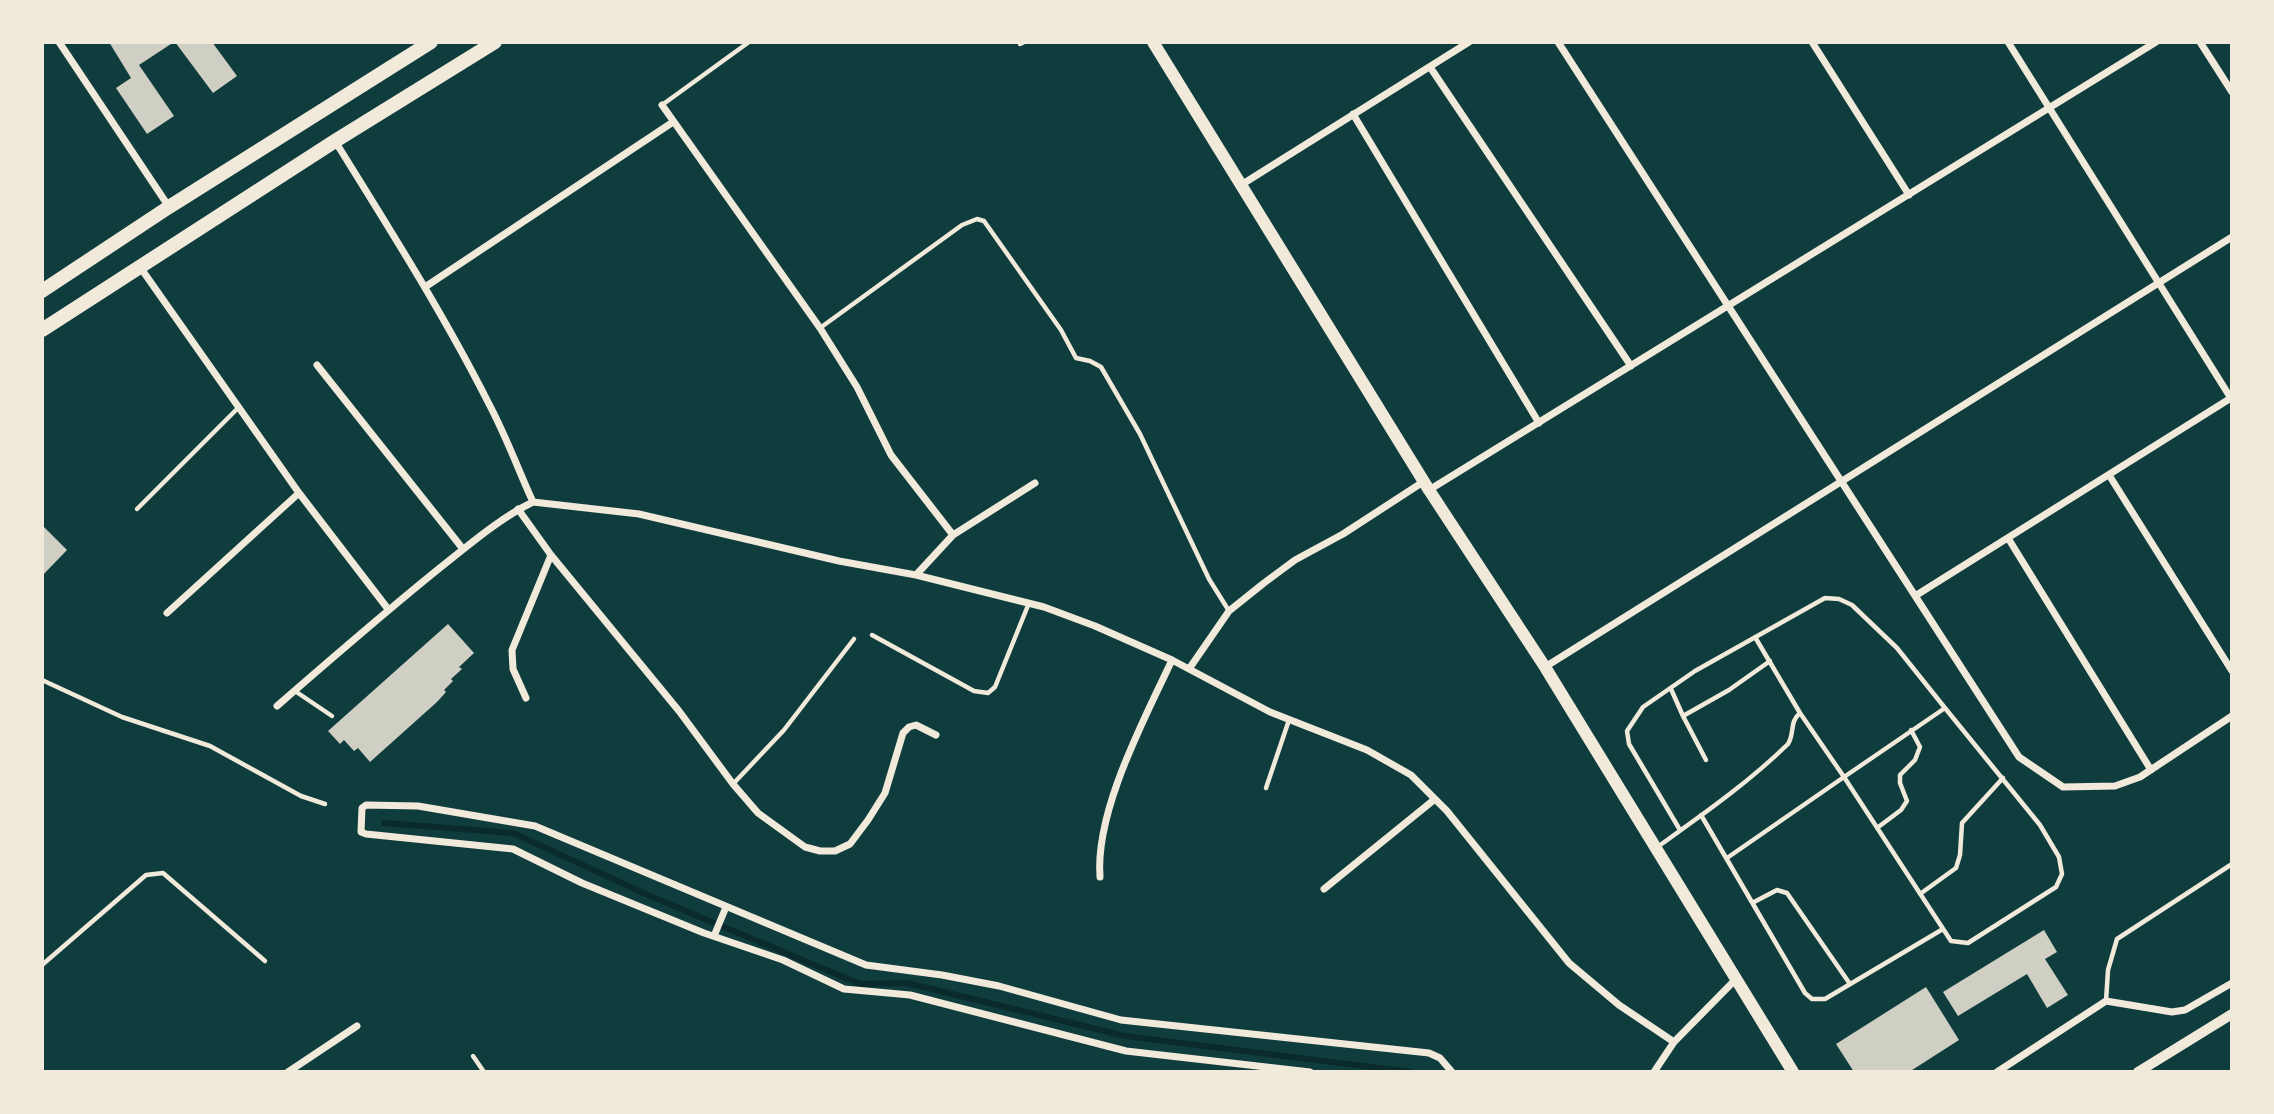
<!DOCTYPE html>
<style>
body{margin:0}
#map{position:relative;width:2274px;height:1114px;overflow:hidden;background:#0f3d3e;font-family:"Noto Sans",sans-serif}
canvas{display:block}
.frame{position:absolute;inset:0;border:44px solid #f1e9da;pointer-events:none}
</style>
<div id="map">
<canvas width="2274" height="1114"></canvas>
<div class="frame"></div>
</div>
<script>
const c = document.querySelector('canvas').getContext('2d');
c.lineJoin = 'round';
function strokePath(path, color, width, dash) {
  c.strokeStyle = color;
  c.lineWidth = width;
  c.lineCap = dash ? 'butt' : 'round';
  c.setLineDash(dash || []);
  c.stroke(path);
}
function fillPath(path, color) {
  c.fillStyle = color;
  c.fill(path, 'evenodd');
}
strokePath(new Path2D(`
 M 384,823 L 513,833 L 650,896 L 860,984 L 907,983 L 1125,1036 L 1411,1072`), '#0a2a2b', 6);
fillPath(new Path2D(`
 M 109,42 L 174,42 L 139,65 L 174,116 L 147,134 L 116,88 L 131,78 Z
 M 175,42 L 212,42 L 237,76 L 213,93 Z
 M 42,525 L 67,550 L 42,576 Z
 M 448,624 L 474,653 L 459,667 L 462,669 L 451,679 L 453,681 L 444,690 L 446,692 L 437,702 L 370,762 L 358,748 L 354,751 L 344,740 L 340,744 L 328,731 Z
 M 2044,930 L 2057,952 L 2045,959 L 2068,995 L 2047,1008 L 2027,974 L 1958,1016 L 1943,992 Z
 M 1926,987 L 1959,1040 L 1909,1072 L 1854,1072 L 1836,1044 Z`), '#cfcfc3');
strokePath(new Path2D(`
 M 1020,44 L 1024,42
 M 662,105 L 749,42
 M 820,328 L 962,225 L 977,219 L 984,221 L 1061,330 L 1076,358 L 1090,361 L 1101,367 L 1140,434 L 1209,579 L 1229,611
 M 137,509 L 238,408
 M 872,635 L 974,691 L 988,693 L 995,687 L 1029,603
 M 1755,637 L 1800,713
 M 42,680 L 122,717 L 210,746 L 301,796 L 325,804
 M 1671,689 L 1683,716
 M 295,691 L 332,716
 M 1706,760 L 1683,716 L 1729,690 L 1770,661
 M 733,784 L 784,730 L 854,639
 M 1266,788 L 1289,720
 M 1701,815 L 1805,993 L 1812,999 L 1825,999 L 1943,929
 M 1877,828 L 1901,810 L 1907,801 L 1900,783 L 1900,775 L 1915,760 L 1920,747 L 1911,730
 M 1656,848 C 1702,815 1748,783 1788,744 C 1795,733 1789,722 1800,713 L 1844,777 L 1945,708 L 1897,648 L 1852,605 L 1839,599 L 1825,598 L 1695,671 L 1643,707 L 1627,731 L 1629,744 L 1680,830
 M 1727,858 L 1844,777 L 1951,941 L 1968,943 L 2056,887 L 2062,874 L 2059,857 L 2040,825 L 1945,708
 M 1920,894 L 1956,868 L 1960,855 L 1962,823 L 2003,778
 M 1754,902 L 1777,890 L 1787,893 L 1850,984
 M 42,965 L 146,875 L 163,873 L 265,961
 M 2106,1001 L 2108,970 L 2117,939 L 2232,864
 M 473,1056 L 484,1072`), '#f1e9da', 4.5);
strokePath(new Path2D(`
 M 59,42 L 169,207
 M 1558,42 L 2019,757 L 2063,787 L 2115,786 L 2140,777 L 2232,716
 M 1812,42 L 1909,195
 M 2008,42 L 2232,400
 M 2200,42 L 2232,92
 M 1430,67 L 1631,366
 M 662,105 L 820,328 L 857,387 L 891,455 L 953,535 L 916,575
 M 1353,114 L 1539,423
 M 335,141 C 389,228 443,313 489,404 C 506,436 518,469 533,502
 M 1241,185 L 1469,42
 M 140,267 L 299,493 L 388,609
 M 425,287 L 673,122
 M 317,365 L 463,549
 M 2109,475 L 2232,671
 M 1429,490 L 2156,42
 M 533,502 L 639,514 L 839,561 L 916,575 L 1044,607 L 1095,626 L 1172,660 L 1270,712 L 1367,750 L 1411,775 L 1447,811 L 1569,963 L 1619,1005 L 1674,1042
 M 518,509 L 551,555 L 679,711 L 733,784 L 758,813 L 805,847 L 820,851 L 835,851 L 850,844 L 868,820 L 885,793 L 903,733 L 909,727 L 916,725 L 936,735
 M 953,535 L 1035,483
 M 2008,538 L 2151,770
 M 1915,596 L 2231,398
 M 167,613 L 299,493
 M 1545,667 L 2232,237
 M 1189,669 L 1229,611 L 1264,583 L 1295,560 L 1343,534 L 1423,482
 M 526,698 L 513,669 L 512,650 L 551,555
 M 277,706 C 331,659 385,612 441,567 C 470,544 500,518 533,502
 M 1100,877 C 1095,811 1144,720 1172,660
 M 1324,889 L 1435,799
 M 714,936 L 726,907
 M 288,1072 L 357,1026
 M 1310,1072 L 1126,1051 L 910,995 L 844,989 L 783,960 L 704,933 L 582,883 L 513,849 L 366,834 L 361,832 L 362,808 L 366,805 L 418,806 L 535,826 L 866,965 L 942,975 L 999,986 L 1121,1020 L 1429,1053 L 1440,1058 L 1452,1072
 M 1654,1072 L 1674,1042 L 1735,980
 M 1997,1072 L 2106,1001 L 2172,1012 L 2185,1010 L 2232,983`), '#f1e9da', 7);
strokePath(new Path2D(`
 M 2138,1072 L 2232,1014`), '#f1e9da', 10);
strokePath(new Path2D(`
 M 1153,42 L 1429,490 L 1545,667 L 1793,1072`), '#f1e9da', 12);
strokePath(new Path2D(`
 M 42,291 L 169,207 L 431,42
 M 42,330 L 335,141 L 495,42`), '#f1e9da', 14);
</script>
